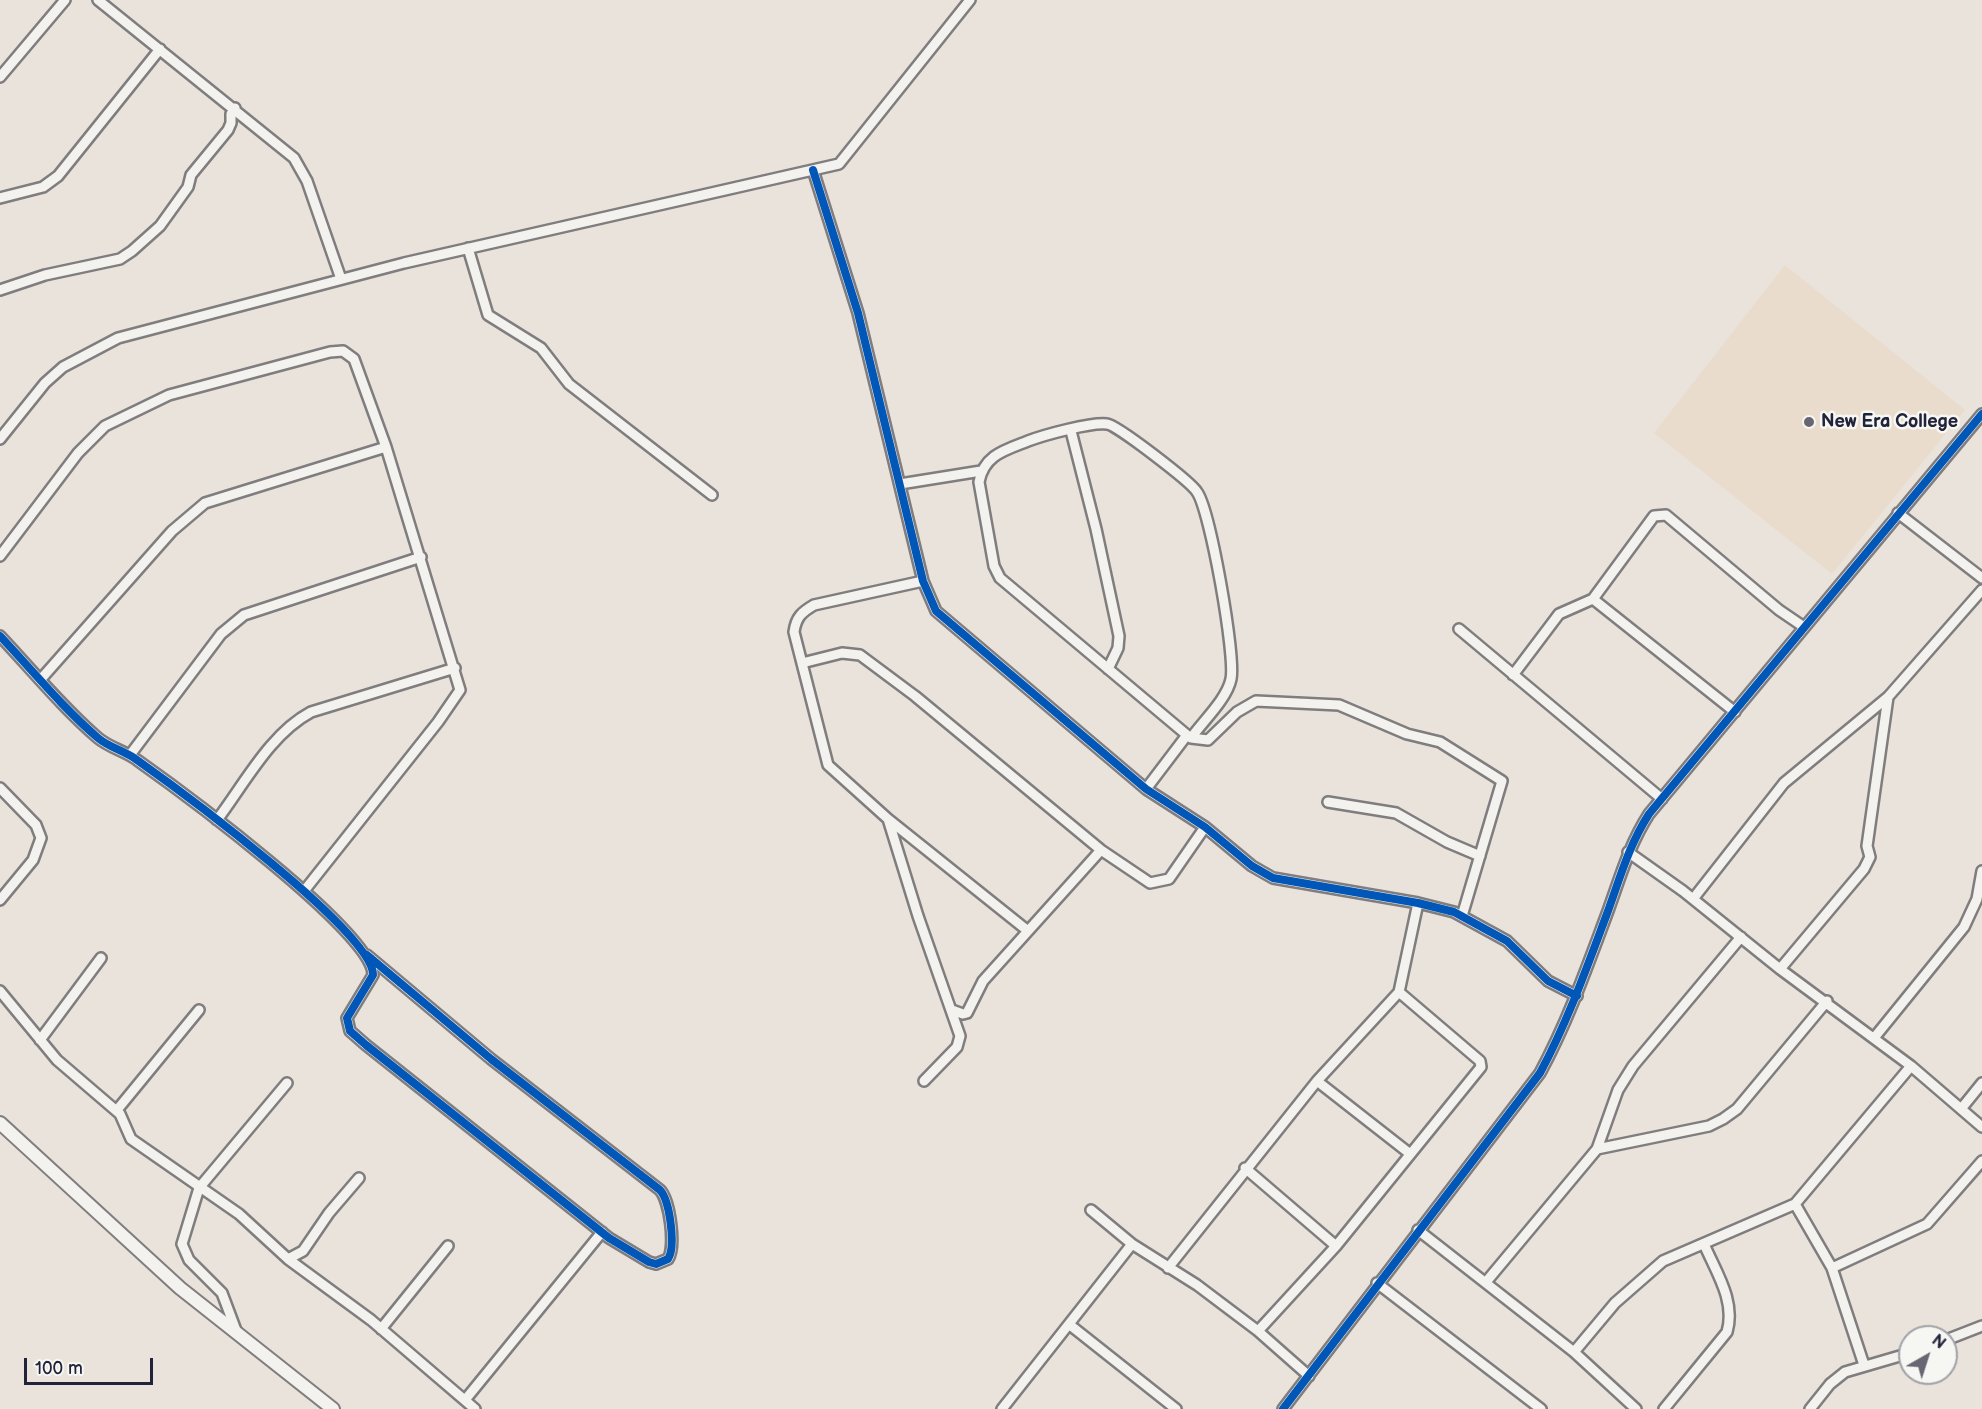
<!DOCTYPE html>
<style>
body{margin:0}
#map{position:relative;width:1982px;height:1409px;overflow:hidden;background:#e9e3db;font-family:"Balsamiq Sans",sans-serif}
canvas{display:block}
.north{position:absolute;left:1898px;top:1325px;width:60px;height:60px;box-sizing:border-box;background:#f6f6f2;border:2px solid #a1a1a9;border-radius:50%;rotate:39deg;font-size:16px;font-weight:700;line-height:24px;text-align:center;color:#22223b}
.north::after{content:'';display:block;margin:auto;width:21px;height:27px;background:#686673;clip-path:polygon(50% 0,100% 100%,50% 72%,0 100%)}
.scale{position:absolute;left:24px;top:1358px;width:129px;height:27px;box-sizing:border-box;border:3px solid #22223b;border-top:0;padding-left:8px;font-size:18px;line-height:21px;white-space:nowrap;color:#22223b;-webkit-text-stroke:4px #f6f6f2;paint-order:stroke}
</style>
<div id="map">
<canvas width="1982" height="1409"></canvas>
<div class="north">N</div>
<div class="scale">100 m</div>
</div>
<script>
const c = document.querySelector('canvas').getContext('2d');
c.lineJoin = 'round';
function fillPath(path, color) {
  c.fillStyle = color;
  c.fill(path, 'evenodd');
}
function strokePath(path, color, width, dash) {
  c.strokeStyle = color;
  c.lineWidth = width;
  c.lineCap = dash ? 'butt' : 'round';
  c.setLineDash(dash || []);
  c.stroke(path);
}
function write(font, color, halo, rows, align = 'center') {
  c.font = font + ' "Balsamiq Sans",sans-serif';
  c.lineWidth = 5;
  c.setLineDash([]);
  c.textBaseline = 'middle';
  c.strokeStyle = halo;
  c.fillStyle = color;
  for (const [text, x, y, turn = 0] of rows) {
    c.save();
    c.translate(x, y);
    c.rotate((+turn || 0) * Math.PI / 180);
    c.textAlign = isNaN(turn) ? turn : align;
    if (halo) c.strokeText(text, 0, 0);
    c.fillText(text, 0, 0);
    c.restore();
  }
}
fillPath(new Path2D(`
 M 1785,265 L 1965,410 L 1832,574 L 1654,433 Z`), '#eadccd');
const minor = new Path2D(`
 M 98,0 L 294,158 L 307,181 L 341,279
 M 0,77 L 65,0
 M 813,170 L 858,313 L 923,581 L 936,611 L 1146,789 L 1205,827 L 1252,866 L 1273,878 L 1418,903 L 1454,912 L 1507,941 L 1548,981 L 1577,996
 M 0,198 L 43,187 L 58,176 L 160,49
 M 468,248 L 488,315 L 541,348 L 569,384 L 712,495
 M 0,290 L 45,275 L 120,259 L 132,251 L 160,226 L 188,187 L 191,175 L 228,130 L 231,123 L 231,114 L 235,108
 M 1071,431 L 1096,529 L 1119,636 L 1118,648 L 1108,669
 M 0,439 L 45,383 L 63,367 L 118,338 L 404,263 L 839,164 L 970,0
 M 900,484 L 981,471
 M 1898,513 L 1982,578
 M 0,556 L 78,453 L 105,426 L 169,395 L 330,352 L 343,351 L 354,359 L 386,447 L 460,690 L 438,722 L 304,891
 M 923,581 L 814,605 C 802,612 796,617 794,632 L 828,765 L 888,819 L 1028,931
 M 1593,599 L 1735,712
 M 1459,629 L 1662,799
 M 0,636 C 32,670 63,708 98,738 C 110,748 125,751 137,760 C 178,789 374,933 373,975 L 347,1018 L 350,1031 L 366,1045 L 609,1238 L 649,1262 L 656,1264 L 668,1259 C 676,1247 670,1201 660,1190 L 491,1059 L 367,955
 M 802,663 L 842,653 L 860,655 L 915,696 L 1101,850 L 1150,883 L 1169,879 L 1205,827
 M 1513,675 L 1559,614 L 1593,599 L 1654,516 L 1666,515 L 1779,610 L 1804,627
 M 41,679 L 172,531 L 205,503 L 386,447
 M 1187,735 L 1000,578 L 994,566 L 979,482 C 984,455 1005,450 1028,441 C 1044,435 1091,422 1107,424 C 1117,425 1191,482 1197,492 C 1210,510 1236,656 1231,679 C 1227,699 1203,721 1191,738
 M 130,755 L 221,634 L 244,615 L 421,557
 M 0,788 L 36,825 L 41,838 L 33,860 L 0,900
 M 1146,789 L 1187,735 L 1191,738 L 1208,740 L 1237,712 L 1256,701 L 1339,705 L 1407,734 L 1440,742 L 1502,781 L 1462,916
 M 1328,802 L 1396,813 L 1447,842 L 1480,856
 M 888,819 L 918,916 L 960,1036 L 957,1047 L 924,1081
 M 217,820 C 245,783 270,734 311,712 L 455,668
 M 1628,852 L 1683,891 L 1780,969 L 1911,1066 L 1982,1127
 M 1693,899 L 1784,783 L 1888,697 L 1982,590
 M 1780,969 L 1864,869 L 1870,857 L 1867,846 L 1888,697
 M 0,991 L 57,1060 L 120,1114 L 131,1139 L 239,1214 L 288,1259 L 371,1320 L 475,1409
 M 952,1010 L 963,1014 L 967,1013 L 983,981 L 1101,850
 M 1874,1038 L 1964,927 L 1977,899 L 1982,871
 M 40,1040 L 101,958
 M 1317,1081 L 1409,1153
 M 1961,1109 L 1982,1083
 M 117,1110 L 199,1010
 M 1597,1149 L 1709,1126 L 1723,1119 L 1737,1109 L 1827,1001
 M 1245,1168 L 1336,1246
 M 1795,1204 L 1832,1268 L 1864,1365
 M 1091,1210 L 1132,1244 L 1197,1285 L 1258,1331 L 1309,1376
 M 1418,1230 L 1574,1352 L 1636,1409
 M 288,1259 L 303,1251 L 329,1213 L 359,1178
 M 1168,1268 L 1317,1081 L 1399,992 L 1418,903
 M 1832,1268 L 1927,1224 L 1982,1161
 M 1486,1282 L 1597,1149 L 1618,1090 L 1633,1066 L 1741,937
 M 1377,1283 L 1541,1409
 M 1070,1325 L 1176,1409
 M 381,1329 L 448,1246
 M 1258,1331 L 1336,1246 L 1481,1067 L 1480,1061 L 1399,992
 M 237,1333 L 222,1293 L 189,1260 L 182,1244 L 199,1188 L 287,1083
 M 1946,1340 L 1982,1326
 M 1574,1352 L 1615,1303 L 1663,1261 L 1795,1204 L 1911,1066
 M 465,1400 L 602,1232
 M 1002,1409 L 1132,1244
 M 1283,1409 L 1540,1073 C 1568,1021 1587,967 1608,911 C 1620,878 1629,845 1649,814 L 1982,414
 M 1664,1409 L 1727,1332 C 1736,1301 1716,1272 1704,1244
 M 1810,1409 L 1830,1384 L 1845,1372 L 1910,1353`);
const tertiary = new Path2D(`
 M 0,1123 L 180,1288 L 333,1409`);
strokePath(minor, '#807d7f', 14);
strokePath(tertiary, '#807d7f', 16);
strokePath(minor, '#f3f2ef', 9);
strokePath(tertiary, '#f3f2ef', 12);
strokePath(new Path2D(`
 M 813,170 L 858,313 L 923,581 L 936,611 L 1146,789 L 1205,827 L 1252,866 L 1273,878 L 1418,903 L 1454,912 L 1507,941 L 1548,981 L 1577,996
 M 0,636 C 32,670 63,708 98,738 C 110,748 125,751 137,760 C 178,789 374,933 373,975 L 347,1018 L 350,1031 L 366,1045 L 609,1238 L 649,1262 L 656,1264 L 668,1259 C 676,1247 670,1201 660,1190 L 491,1059 L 367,955
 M 1283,1409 L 1540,1073 C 1568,1021 1587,967 1608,911 C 1620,878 1629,845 1649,814 L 1982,414`), '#0057b8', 8);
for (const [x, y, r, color] of [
 [1809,422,6,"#686673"]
]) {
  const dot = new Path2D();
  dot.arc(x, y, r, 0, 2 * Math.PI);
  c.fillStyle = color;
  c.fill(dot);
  strokePath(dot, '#f6f6f2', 2);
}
write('bold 18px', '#22223b', '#f6f6f2', [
 ["New Era College",1821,422]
], 'left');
</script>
